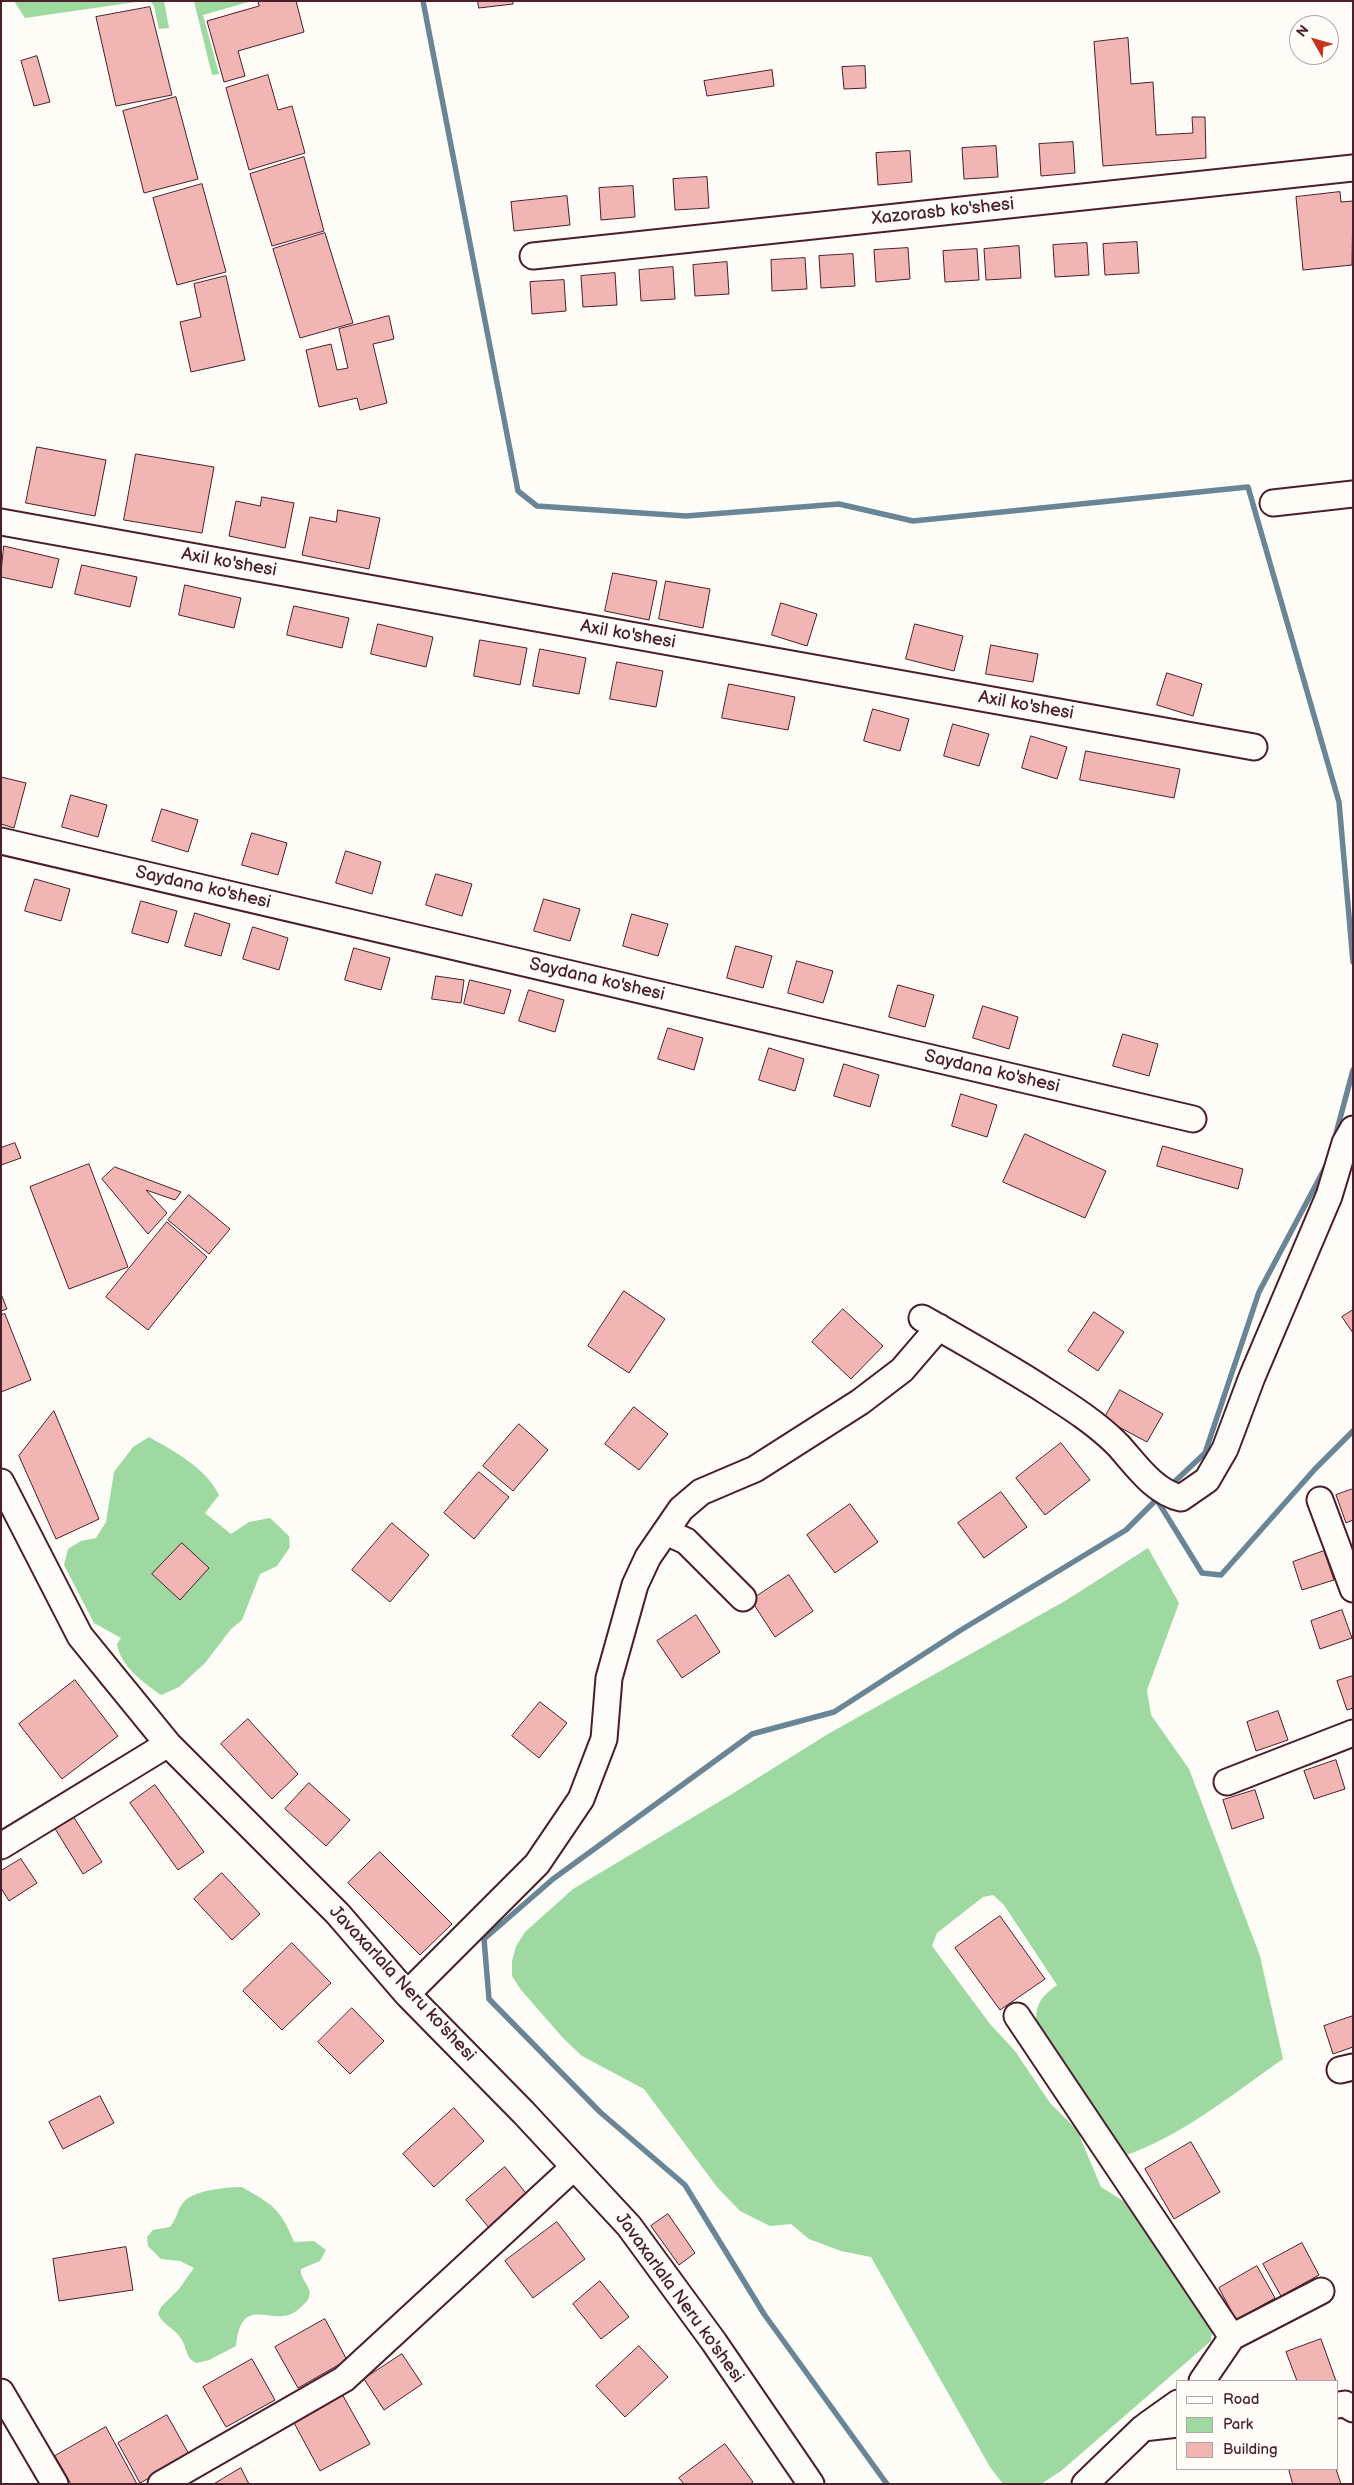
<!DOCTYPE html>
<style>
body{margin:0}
#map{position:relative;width:1354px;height:2485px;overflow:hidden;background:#fdfcf7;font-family:"Balsamiq Sans",sans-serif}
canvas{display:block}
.frame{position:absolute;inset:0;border:2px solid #4a1f2b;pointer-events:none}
.legend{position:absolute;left:1176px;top:2380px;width:162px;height:90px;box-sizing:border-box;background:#fdfcf7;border:1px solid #b5a4a5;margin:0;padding:6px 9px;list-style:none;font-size:15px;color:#4a1f2b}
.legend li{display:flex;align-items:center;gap:10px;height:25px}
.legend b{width:25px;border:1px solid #b5a4a5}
.north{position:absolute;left:1289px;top:15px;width:50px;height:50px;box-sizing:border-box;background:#fdfcf7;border:1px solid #b5a4a5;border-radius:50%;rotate:308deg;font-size:14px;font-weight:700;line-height:20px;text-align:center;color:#4a1f2b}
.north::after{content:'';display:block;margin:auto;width:18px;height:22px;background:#c8321e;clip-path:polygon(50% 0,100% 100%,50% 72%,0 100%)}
</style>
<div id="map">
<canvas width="1354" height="2485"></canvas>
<div class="frame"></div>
<ul class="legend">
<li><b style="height:6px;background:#fdfcf7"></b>Road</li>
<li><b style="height:14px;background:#9dd9a0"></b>Park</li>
<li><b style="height:14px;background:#f1b5b3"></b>Building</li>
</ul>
<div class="north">N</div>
</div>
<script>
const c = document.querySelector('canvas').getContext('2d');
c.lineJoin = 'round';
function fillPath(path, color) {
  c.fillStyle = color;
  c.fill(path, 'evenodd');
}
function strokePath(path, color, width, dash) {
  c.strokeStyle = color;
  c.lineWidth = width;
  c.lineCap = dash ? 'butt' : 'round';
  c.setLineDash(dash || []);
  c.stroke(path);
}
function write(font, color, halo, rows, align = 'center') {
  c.font = font + ' "Balsamiq Sans",sans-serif';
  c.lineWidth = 4;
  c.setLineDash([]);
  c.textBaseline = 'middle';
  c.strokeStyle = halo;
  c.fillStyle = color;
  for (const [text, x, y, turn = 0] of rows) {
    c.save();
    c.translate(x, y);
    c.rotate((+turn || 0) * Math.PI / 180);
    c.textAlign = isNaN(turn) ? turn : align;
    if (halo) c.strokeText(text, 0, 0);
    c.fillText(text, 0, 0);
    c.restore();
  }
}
fillPath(new Path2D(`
 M 14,1 L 143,1 L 25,18 Z
 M 150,1 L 164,1 L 169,28 L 159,29 L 154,6 Z
 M 194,1 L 252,1 L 203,15 L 219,74 L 212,75 Z
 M 149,1437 C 174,1451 206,1468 219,1495 L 205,1513 L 231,1534 L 249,1522 L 270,1518 L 289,1536 L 290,1547 L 277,1566 L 260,1574 L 242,1620 L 231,1629 L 205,1663 L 179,1687 L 161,1695 C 144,1683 120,1666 117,1644 L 121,1638 L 94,1623 L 64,1565 L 68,1549 L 81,1541 L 96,1538 L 106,1522 L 114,1472 L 133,1447 Z
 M 1148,1548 L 1179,1603 L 1147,1690 L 1151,1715 L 1189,1769 L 1260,1956 L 1283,2059 C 1231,2095 1181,2137 1121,2157 L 1038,2030 C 1033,2008 1039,1998 1057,1985 L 1004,1905 L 993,1895 L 983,1897 L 937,1933 L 932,1946 L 990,2024 L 1015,2051 L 1050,2103 L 1077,2130 L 1101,2187 L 1128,2204 L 1213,2321 L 1211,2341 L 1061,2471 L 1041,2484 L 1003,2484 L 990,2467 L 871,2257 L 841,2251 L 809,2239 L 791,2224 L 770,2226 L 740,2211 L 717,2187 L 644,2089 L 582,2056 L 564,2039 L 521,1990 L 512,1976 L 512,1961 L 516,1946 L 525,1932 L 573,1889 L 732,1794 L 828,1734 L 1065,1601 Z
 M 242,2187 C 273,2205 280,2208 294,2242 L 314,2241 L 326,2250 L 320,2261 L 301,2269 C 299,2279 313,2287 309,2297 C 308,2301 304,2304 302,2306 C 276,2335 242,2287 236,2346 L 209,2360 L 197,2363 C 186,2359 187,2349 182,2340 C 176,2329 163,2325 158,2314 L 161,2307 L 179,2289 L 194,2268 L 180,2261 L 161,2259 L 148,2246 L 147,2237 L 153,2230 L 170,2227 C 177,2219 177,2210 183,2203 C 192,2190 228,2187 242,2187 Z`), '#9dd9a0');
strokePath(new Path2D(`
 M 423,1 L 518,491 L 537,506 L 686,516 L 839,504 L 913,521 L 1248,487 L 1339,802 L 1353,962
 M 1334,1141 L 1353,1070
 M 1170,1486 L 1205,1453 L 1259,1292 L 1327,1164
 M 1157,1500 L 1202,1573 L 1221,1575 L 1315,1469 L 1353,1431
 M 887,2484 L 764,2314 L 685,2185 L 600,2112 L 489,1999 L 484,1939 L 553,1879 L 752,1734 L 834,1712 L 961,1630 L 1126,1530 L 1160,1496`), '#698596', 5.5);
const building = new Path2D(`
 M 258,1 L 296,1 L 304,32 L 238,51 L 245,76 L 224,82 L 207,21 L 259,6 Z
 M 478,1 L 513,1 L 513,4 L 479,8 Z
 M 150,7 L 172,95 L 116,106 L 96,17 Z
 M 1128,38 L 1131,84 L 1153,82 L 1156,135 L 1193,133 L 1192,117 L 1205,117 L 1206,158 L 1103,166 L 1094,42 Z
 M 37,56 L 50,102 L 34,106 L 21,61 Z
 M 865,66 L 866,88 L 844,89 L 842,67 Z
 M 772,70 L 774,86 L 707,96 L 704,81 Z
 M 268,75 L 278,110 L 292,106 L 305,153 L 249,170 L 226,88 Z
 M 176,97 L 198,179 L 144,193 L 123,111 Z
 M 1073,142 L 1075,173 L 1041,176 L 1039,144 Z
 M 996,146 L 998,177 L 964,179 L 962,148 Z
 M 910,151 L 912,182 L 878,185 L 876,153 Z
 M 304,157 L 324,231 L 272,246 L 250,174 Z
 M 707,177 L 709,208 L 675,210 L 673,179 Z
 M 202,184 L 226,272 L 177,285 L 153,198 Z
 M 633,186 L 635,217 L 601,220 L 599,188 Z
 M 1340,192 L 1341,202 L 1353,201 L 1352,265 L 1303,270 L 1296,197 Z
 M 567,196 L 570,225 L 514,231 L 511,202 Z
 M 325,233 L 353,323 L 300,338 L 273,249 Z
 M 1137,242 L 1139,273 L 1105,275 L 1103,244 Z
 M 1087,243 L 1089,275 L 1055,277 L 1053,245 Z
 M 1019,246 L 1021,278 L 986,280 L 984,249 Z
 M 908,248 L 910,279 L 876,282 L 874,250 Z
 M 977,249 L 979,280 L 945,282 L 943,251 Z
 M 853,254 L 855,286 L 821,288 L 819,256 Z
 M 805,258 L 807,289 L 772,291 L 771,260 Z
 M 727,262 L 729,294 L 695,296 L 693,265 Z
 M 673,267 L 675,299 L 641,301 L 639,270 Z
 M 615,273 L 617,305 L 583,307 L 581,276 Z
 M 226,276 L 245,360 L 191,372 L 180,322 L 201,317 L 194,284 Z
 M 564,280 L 566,311 L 532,314 L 530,282 Z
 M 389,316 L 394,339 L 373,344 L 387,403 L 360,410 L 357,398 L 319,407 L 306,350 L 331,344 L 337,370 L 348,368 L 339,329 Z
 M 37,447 L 106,460 L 95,516 L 26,503 Z
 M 136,454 L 214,467 L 202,533 L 124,520 Z
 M 262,497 L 294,503 L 285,548 L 229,536 L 236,501 L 260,506 Z
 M 338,510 L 380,518 L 369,569 L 302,555 L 310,517 L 336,522 Z
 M 4,546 L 59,559 L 52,588 L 1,577 Z
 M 82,565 L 137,577 L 130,607 L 75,594 Z
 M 613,573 L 657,581 L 649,620 L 605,611 Z
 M 666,581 L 710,589 L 703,628 L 659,619 Z
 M 185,585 L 241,598 L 234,628 L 179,615 Z
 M 781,603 L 817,614 L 807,646 L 772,635 Z
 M 294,606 L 349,618 L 342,648 L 287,635 Z
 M 378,624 L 433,637 L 426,667 L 371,654 Z
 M 915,624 L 963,636 L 954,671 L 906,659 Z
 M 480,640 L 527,648 L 520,685 L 474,676 Z
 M 991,645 L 1038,654 L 1033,682 L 986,674 Z
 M 540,649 L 586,658 L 579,694 L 533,686 Z
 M 617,662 L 663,671 L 656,707 L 610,699 Z
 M 1167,673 L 1202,684 L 1193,716 L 1157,705 Z
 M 729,684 L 795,697 L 788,730 L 722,718 Z
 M 873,709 L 909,719 L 900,751 L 864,741 Z
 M 953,724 L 989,734 L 979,766 L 944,756 Z
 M 1031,736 L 1067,747 L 1057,779 L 1022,768 Z
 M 1086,751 L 1180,769 L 1174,798 L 1080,780 Z
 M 1,777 L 26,783 L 14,828 L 1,824 Z
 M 71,795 L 107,805 L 98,837 L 62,827 Z
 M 162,809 L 198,820 L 188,852 L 152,841 Z
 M 252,833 L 287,843 L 278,875 L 242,865 Z
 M 346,851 L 381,862 L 372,894 L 336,883 Z
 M 436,874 L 472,884 L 462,916 L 426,905 Z
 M 35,879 L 70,889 L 61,921 L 25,911 Z
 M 544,899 L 580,909 L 570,941 L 534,931 Z
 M 141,901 L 177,911 L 168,943 L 132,933 Z
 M 195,913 L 230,924 L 221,956 L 185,946 Z
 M 632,914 L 668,924 L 658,956 L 623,946 Z
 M 253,927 L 288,938 L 279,970 L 243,959 Z
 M 736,946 L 772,956 L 763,988 L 727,978 Z
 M 354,948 L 390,958 L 381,990 L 345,980 Z
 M 797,961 L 833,971 L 823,1003 L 788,993 Z
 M 436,976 L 464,980 L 461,1003 L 432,999 Z
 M 470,980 L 511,990 L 504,1014 L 464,1004 Z
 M 898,985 L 934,995 L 925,1027 L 889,1017 Z
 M 529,990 L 564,1000 L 555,1032 L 519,1021 Z
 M 983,1006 L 1018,1017 L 1009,1049 L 973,1038 Z
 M 668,1028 L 703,1038 L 694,1070 L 658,1059 Z
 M 1123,1034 L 1158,1044 L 1149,1076 L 1113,1066 Z
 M 769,1048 L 804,1059 L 795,1091 L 759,1080 Z
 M 844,1064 L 879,1075 L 870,1107 L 834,1096 Z
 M 961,1094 L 997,1105 L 987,1137 L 952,1126 Z
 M 1025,1134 L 1106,1171 L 1085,1218 L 1003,1182 Z
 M 15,1143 L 21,1158 L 1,1165 L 1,1148 Z
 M 1163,1146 L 1243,1169 L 1238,1189 L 1157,1166 Z
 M 89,1164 L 128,1267 L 69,1289 L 30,1187 Z
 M 115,1167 L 181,1192 L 175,1200 L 146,1190 L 167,1213 L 148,1234 L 102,1179 Z
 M 189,1195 L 230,1229 L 209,1254 L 168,1220 Z
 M 167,1222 L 207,1257 L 148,1330 L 106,1297 Z
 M 624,1291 L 665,1319 L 629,1373 L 588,1346 Z
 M 1,1294 L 7,1309 L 1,1311 Z
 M 843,1309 L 883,1346 L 851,1379 L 812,1342 Z
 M 1353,1310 L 1353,1333 L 1342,1317 Z
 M 1094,1312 L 1124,1332 L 1098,1371 L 1068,1351 Z
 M 5,1314 L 31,1380 L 1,1392 L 1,1315 Z
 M 1120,1390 L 1163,1414 L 1147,1442 L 1104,1419 Z
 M 634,1407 L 668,1434 L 639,1470 L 605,1444 Z
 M 54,1411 L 99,1519 L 56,1539 L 19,1456 Z
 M 519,1424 L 548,1450 L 513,1491 L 483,1466 Z
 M 1061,1443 L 1090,1480 L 1045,1515 L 1016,1478 Z
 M 479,1472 L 509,1497 L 474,1539 L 444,1513 Z
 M 1353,1489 L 1353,1520 L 1346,1523 L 1336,1495 Z
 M 1001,1492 L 1027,1527 L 984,1558 L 958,1523 Z
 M 850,1504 L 878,1542 L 835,1573 L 807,1535 Z
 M 392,1523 L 429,1555 L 390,1602 L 352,1570 Z
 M 182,1543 L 209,1568 L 180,1600 L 152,1574 Z
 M 1324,1551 L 1334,1580 L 1302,1590 L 1293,1562 Z
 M 789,1575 L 813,1611 L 775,1637 L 751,1600 Z
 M 1342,1610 L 1352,1638 L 1320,1649 L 1311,1621 Z
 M 696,1615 L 720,1652 L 682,1678 L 657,1641 Z
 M 1353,1676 L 1353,1708 L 1347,1710 L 1337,1681 Z
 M 75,1680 L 118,1736 L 62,1779 L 19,1724 Z
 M 540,1702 L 567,1723 L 539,1758 L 512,1736 Z
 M 1278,1711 L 1288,1740 L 1256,1751 L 1247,1722 Z
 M 248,1719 L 298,1774 L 272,1799 L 221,1744 Z
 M 1336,1760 L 1345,1789 L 1314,1799 L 1304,1771 Z
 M 309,1783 L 350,1820 L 326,1846 L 285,1809 Z
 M 155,1785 L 204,1852 L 178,1870 L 130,1803 Z
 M 1255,1790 L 1264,1818 L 1232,1829 L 1223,1800 Z
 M 73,1816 L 102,1862 L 83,1874 L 54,1827 Z
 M 380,1852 L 452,1924 L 420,1955 L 348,1883 Z
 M 21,1859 L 37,1883 L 9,1901 L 1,1888 L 1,1871 Z
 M 222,1873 L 260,1914 L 232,1940 L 194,1899 Z
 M 1000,1916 L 1045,1979 L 1000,2010 L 955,1948 Z
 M 292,1943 L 331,1983 L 282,2030 L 243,1991 Z
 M 352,2008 L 384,2041 L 350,2074 L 318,2042 Z
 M 1353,2016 L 1353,2047 L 1333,2054 L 1324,2026 Z
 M 100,2096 L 114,2123 L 63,2149 L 49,2122 Z
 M 454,2108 L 484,2141 L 434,2187 L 403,2154 Z
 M 1191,2142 L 1220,2192 L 1174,2219 L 1145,2169 Z
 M 505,2167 L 529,2197 L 490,2229 L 466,2200 Z
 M 668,2214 L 695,2253 L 679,2265 L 651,2226 Z
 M 557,2222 L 585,2259 L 533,2298 L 505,2261 Z
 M 1302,2243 L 1319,2275 L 1281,2296 L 1263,2264 Z
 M 126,2247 L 133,2290 L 59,2301 L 53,2259 Z
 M 1257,2266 L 1275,2298 L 1236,2320 L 1219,2288 Z
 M 600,2281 L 629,2317 L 601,2339 L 573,2304 Z
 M 325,2319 L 347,2360 L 298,2388 L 275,2347 Z
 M 1321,2339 L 1336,2381 L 1297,2381 L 1286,2352 Z
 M 639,2346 L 668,2377 L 625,2417 L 596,2386 Z
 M 402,2354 L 422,2384 L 384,2410 L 364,2379 Z
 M 252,2359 L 275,2400 L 226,2427 L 203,2387 Z
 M 342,2394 L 370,2444 L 320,2471 L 293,2421 Z
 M 167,2415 L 190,2456 L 140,2483 L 118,2443 Z
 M 106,2427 L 137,2484 L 71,2484 L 55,2456 Z
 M 725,2444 L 753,2482 L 750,2484 L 684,2484 L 679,2478 Z
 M 241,2468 L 249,2484 L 214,2484 Z
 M 1289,2469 L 1336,2469 L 1341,2484 L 1293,2484 Z`);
fillPath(building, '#f1b5b3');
strokePath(building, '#4a1f2b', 1);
const minor = new Path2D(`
 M 533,256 L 1353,168
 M 1273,503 L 1353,494
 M 1,522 L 1254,747
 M 1,841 L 1193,1119
 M 922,1318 C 961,1340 1000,1362 1038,1386 C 1066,1404 1094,1421 1118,1445 C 1136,1465 1154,1492 1181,1498 L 1207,1480 L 1225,1449 L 1252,1377 L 1329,1196 L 1345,1143 L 1353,1129
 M 1,1482 L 80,1636 L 168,1744 L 338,1914 L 407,1994 L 524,2113 L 629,2226 L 714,2342 L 811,2484
 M 1320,1500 L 1353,1589
 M 666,1532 L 686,1541 L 743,1598
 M 1227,1782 L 1353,1733
 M 1,1846 L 168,1744
 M 407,1994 L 537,1864 L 581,1799 L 604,1739 L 609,1678 L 635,1585 L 648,1557 L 681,1509 L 701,1492 L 755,1469 L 860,1402 L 902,1370 L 939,1327
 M 1017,2016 L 1232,2337
 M 1340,2070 L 1353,2067
 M 1202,2381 L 1232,2337 L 1321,2291
 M 1,2392 L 55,2484
 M 1338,2405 L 1345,2404 L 1353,2409
 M 1147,2425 L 1178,2403
 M 161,2484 L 344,2379 L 574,2167
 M 1085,2484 L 1143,2428 L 1178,2424`);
strokePath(minor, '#4a1f2b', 29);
strokePath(minor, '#fdfcf7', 25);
write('18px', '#4a1f2b', '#fdfcf7', [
 ["Xazorasb ko'shesi",943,212,-6],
 ["Axil ko'shesi",229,563,10],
 ["Axil ko'shesi",628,635,10],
 ["Axil ko'shesi",1026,706,10],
 ["Saydana ko'shesi",203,888,13],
 ["Saydana ko'shesi",597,980,13],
 ["Saydana ko'shesi",992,1072,13],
 ["Javaxarlala Neru ko'shesi",402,1984,47],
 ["Javaxarlala Neru ko'shesi",679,2298,54]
]);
</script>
